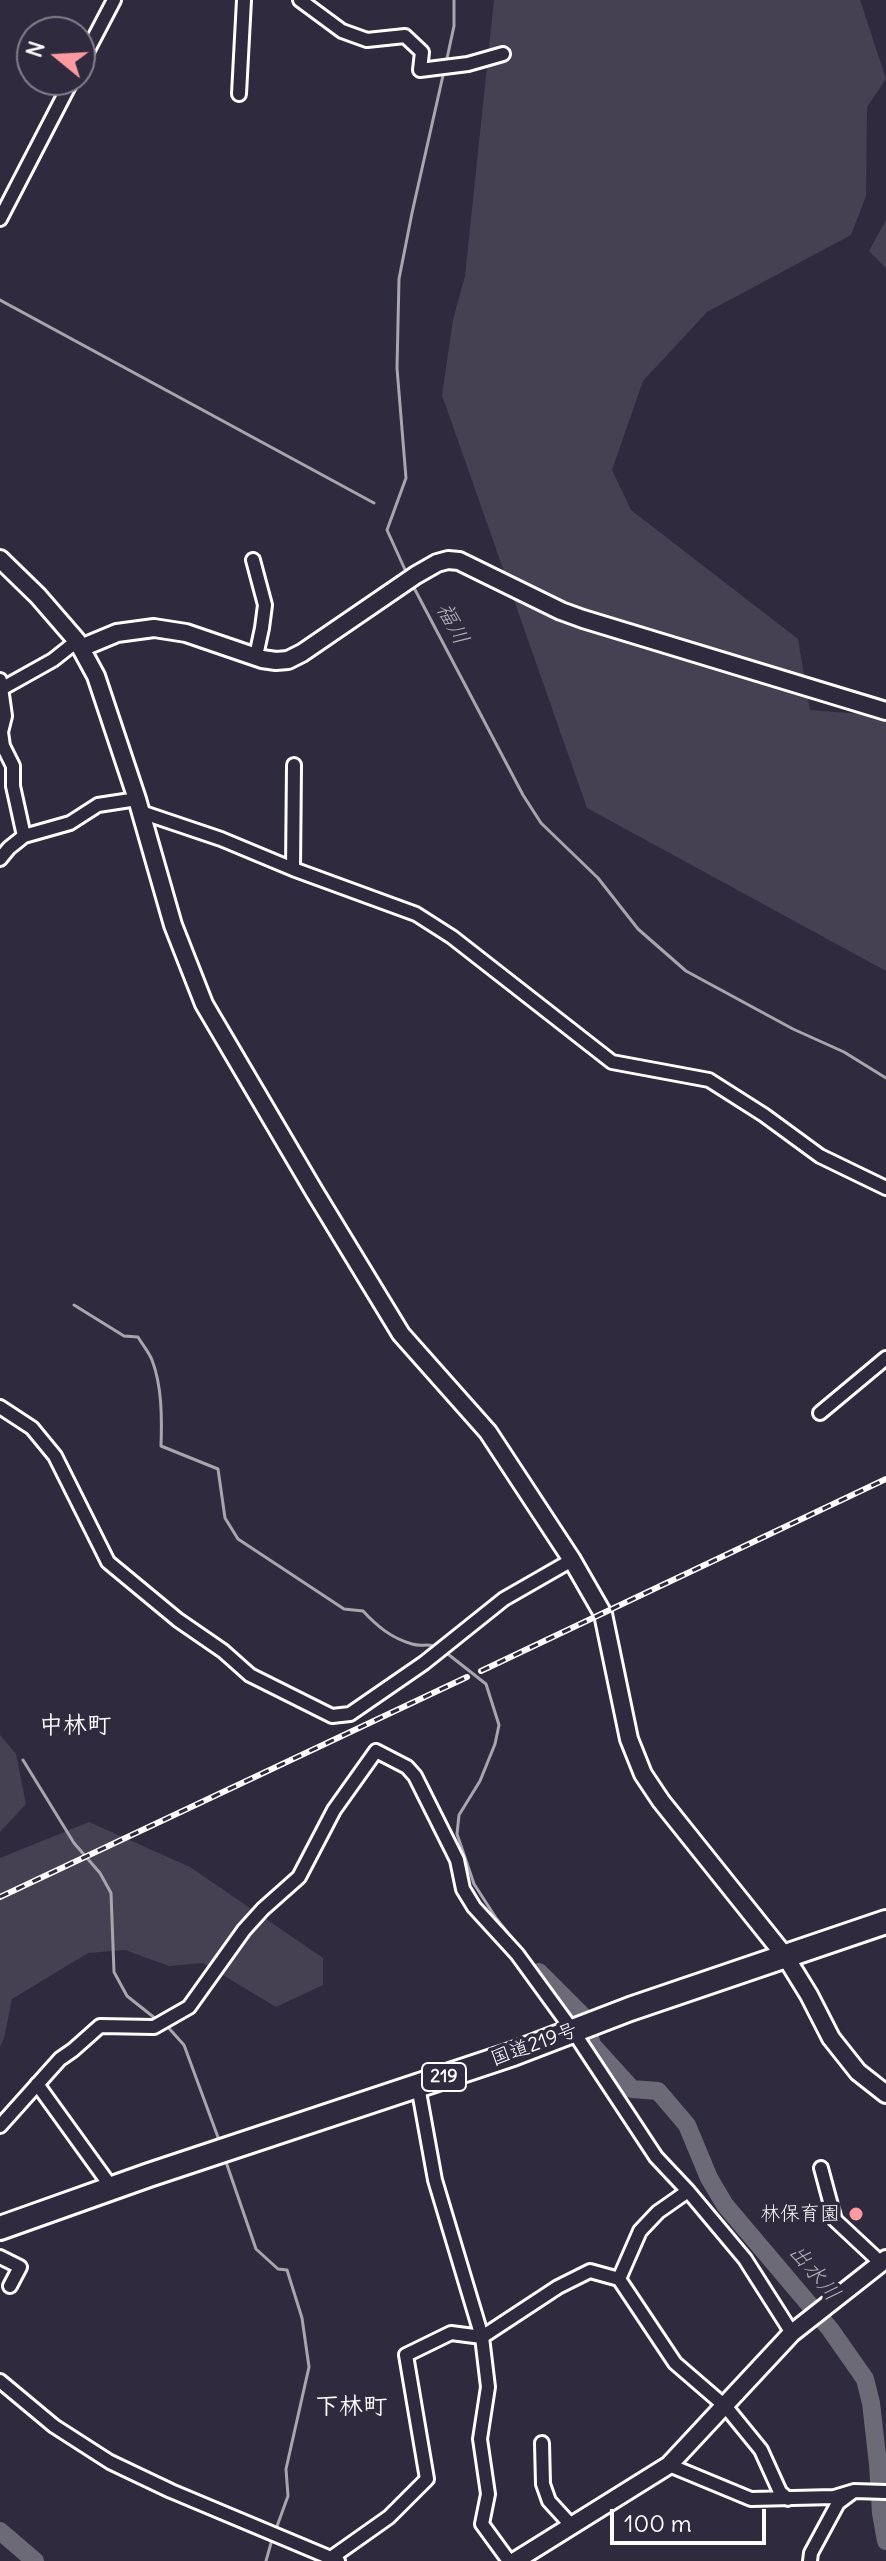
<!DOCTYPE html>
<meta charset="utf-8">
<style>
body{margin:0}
#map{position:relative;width:886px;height:2561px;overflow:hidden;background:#2f2a3d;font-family:Delius,sans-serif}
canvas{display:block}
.north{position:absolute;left:16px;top:16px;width:80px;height:80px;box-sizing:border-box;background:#2f2a3d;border:2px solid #827f8b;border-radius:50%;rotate:288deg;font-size:22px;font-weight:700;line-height:32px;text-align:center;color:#fff}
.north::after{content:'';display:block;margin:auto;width:28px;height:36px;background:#ff9aa2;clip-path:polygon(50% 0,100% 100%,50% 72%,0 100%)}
.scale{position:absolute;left:610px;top:2509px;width:156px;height:36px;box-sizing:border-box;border:4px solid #fff;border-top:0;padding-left:10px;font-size:24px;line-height:28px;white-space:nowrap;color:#fff;-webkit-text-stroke:6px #2f2a3d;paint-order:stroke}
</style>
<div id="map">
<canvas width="886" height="2561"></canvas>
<div class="north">N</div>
<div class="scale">100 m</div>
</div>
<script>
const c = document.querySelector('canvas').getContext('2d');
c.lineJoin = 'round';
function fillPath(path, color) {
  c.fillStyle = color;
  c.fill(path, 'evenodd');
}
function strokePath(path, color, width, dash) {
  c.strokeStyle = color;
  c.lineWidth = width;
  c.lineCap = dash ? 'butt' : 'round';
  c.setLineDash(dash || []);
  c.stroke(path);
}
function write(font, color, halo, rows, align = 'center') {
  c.font = font + ' Delius,"Klee One",sans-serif';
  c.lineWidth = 7;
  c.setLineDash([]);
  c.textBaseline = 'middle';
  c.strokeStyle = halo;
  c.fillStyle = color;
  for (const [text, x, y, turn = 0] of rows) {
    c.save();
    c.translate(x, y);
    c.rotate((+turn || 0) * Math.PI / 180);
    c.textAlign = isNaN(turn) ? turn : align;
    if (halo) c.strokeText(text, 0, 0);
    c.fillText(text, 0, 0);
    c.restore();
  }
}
fillPath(new Path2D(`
 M 494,0 L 860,0 L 886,79 L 867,107 L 866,196 L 851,235 L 707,312 L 643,381 L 612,470 L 631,510 L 798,639 L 810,710 L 886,716 L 886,971 L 587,808 L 442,395 L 453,320 L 465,276 Z
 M 886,220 L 886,268 L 869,251 Z
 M 0,1735 L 16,1754 L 26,1804 L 0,1832 Z
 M 89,1822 L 190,1867 L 323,1958 L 323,1985 L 276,2007 L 203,1963 L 169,1966 L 125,1950 L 88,1953 L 12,1999 L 4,2038 L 0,2047 L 0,1858 Z`), '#464152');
strokePath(new Path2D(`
 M 446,63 L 454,26 L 454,0
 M 0,300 L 374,503
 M 407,574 L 387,530 L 406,478 L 397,368 L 399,279 L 412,213 L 444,71
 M 412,584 L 523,795 L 541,823 L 598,878 L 638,929 L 686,971 L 793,1029 L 844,1052 L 886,1078
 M 74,1305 L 124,1336 L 138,1337 C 142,1344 149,1352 152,1360 C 162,1386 162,1418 161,1446 L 218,1469 L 225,1518 L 238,1539 L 344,1609 L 363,1611 C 377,1626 391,1638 412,1644 C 421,1647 429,1643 438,1647
 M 444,1651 L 486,1684 L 499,1725 L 495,1744 L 480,1781 L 459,1815 L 457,1834 L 474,1884 L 496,1918 L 539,1972
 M 23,1760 L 74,1843 L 100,1873 L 111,1893 L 114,1972 L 127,1996 L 156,2019
 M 166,2025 L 184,2045 L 219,2140
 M 225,2159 L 256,2249 L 278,2269 L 287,2270 L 302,2318 L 309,2367 L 286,2469 L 288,2496 L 276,2529
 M 266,2561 L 273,2536`), '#a7a6ad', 3);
strokePath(new Path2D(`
 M 539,1972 L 585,2018 L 592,2045 L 632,2089 L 658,2091 L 687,2125 L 709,2178 L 725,2205 L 830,2329 L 865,2379 L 871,2403 L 878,2464 L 881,2513 L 886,2541
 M 0,2531 L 35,2561`), '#6d6a77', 18);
const street = new Path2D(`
 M 300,0 L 342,31 L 367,40 L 405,36 L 422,52 L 420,70 L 468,64 L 503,54
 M 80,65 L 114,0
 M 239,94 L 244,0
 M 0,219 L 72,80
 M 253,560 L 265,605 L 262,628 L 256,656
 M 0,680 L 5,716 L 1,732 L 3,746 L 13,766 L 13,786 L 24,836
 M 3,688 L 53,660 L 77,641
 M 141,812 L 221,839 L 293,869 L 416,914 L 452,937 L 612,1062 L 709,1080 L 764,1115 L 820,1156 L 886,1188
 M 0,859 L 9,848 L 24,836 L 70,823 L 98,805 L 137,799
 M 293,869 L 294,765
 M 0,1407 L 32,1428 L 55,1456 L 108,1562 L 178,1620 L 223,1651 L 250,1675 L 332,1716 L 350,1714 L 424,1663 L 504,1599 L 572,1560
 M 820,1413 L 886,1358
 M 37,2084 L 112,2188
 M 418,2086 L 435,2180 L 482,2337 L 488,2387 L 480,2439 L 488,2494 L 482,2524 L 509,2561
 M 0,2126 L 60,2059 L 73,2050 L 100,2026 L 154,2027 L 189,2007 L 244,1930 L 263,1909 L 299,1877 L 334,1810 L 376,1751 L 407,1767 L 415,1776 L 457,1860 L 463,1889 L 474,1907 L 517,1954 L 573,2031 L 656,2157 L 688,2191 L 745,2259 L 792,2333
 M 821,2168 L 835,2220 L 881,2263
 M 0,2257 L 20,2267 L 10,2286
 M 619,2279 L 675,2363 L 726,2407 L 761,2450 L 780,2492 L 788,2499
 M 0,2381 L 54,2426 L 110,2462 L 171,2491 L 338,2561
 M 542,2443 L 543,2484 L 549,2501 L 571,2525
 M 669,2465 L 751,2499 L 834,2497 L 854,2491
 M 331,2558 L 389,2517 L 427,2479 L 406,2355 L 451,2333 L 482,2337 L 558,2287 L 590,2271 L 619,2279 L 640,2231 L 658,2212 L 688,2191
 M 810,2561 L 811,2553 L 838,2503 L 854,2491 L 886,2492`);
const secondary = new Path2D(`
 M 0,559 L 38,596 L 77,641 L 96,676 L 137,799 L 173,925 L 204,1004 L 314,1191 L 401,1334 L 488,1432 L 572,1560 L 603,1614 L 629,1739 L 643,1774 L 661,1801 L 785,1956 L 809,1995 L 831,2038 L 858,2072 L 886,2094
 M 81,648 L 117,633 L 154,628 L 186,633 L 262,659 L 276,661 L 288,660 L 302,653 L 416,575 L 437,563 L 448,560 L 459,561 L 561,611 L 583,619 L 886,711
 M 515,2561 L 669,2465 L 792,2333 L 886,2259`);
const highway = new Path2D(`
 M 0,2228 L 149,2175 L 513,2054 L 630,2009 L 886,1922`);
strokePath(street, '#fff', 18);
strokePath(secondary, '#fff', 22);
strokePath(highway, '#fff', 28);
strokePath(street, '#2f2a3d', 12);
strokePath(secondary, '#2f2a3d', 16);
strokePath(highway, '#2f2a3d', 22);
const rail = new Path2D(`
 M 481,1671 L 886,1479
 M 0,1897 L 467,1677`);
strokePath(rail, '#fff', 6);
strokePath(rail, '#2f2a3d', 3, [9]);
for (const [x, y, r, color] of [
 [856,2214,8,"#ff9aa2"]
]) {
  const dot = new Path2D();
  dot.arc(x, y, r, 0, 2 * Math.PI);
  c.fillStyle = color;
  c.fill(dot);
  strokePath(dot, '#2f2a3d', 3);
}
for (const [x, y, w] of [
 [444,2077,44]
]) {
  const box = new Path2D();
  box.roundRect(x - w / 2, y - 14, w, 28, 6);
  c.fillStyle = '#2f2a3d';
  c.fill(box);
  strokePath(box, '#fff', 2);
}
write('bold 18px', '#fff', null, [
 ["219",444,2077]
]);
write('20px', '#fff', '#2f2a3d', [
 ["国道219号",534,2045,-20]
]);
write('20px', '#fff', '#2f2a3d', [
 ["林保育園",840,2214]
], 'right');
write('italic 22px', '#b6b4bb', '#2f2a3d', [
 ["福川",452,624,62],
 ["出水川",814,2273,50]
]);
write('bold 24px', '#fff', '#2f2a3d', [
 ["中林町",75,1726],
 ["下林町",351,2407]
]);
</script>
